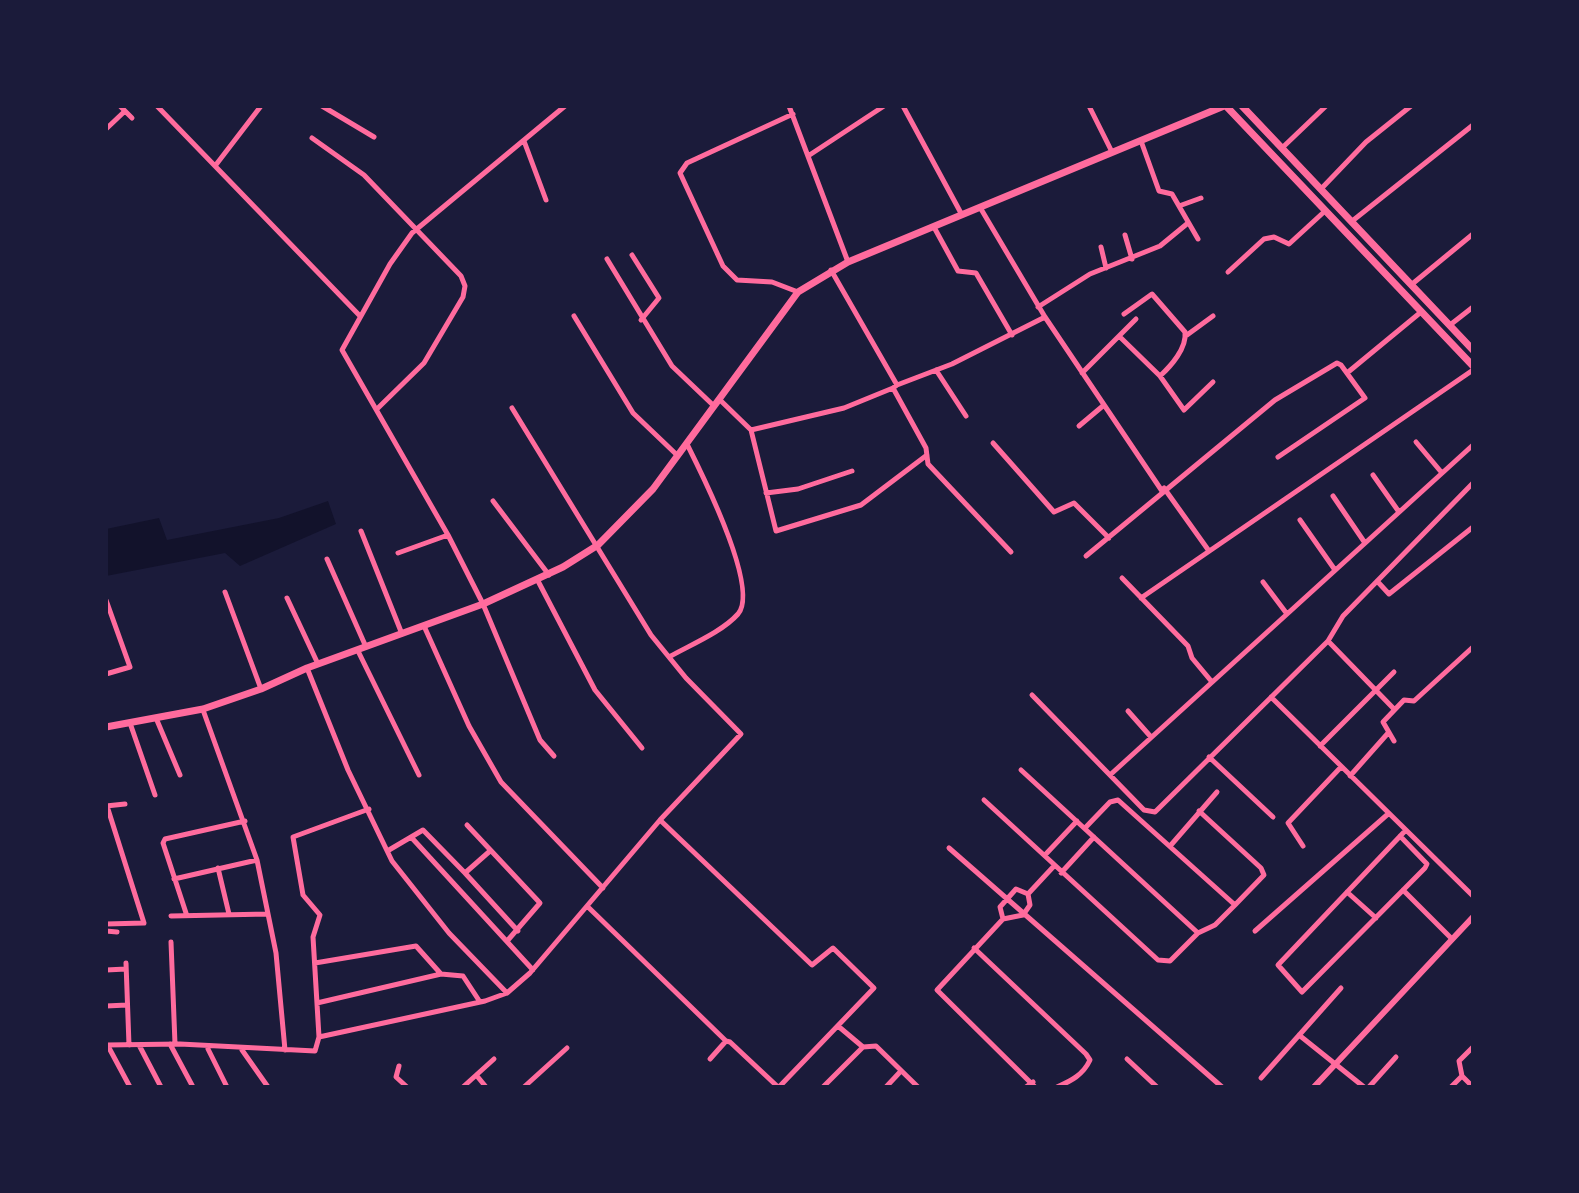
<!DOCTYPE html>
<style>
body{margin:0}
#map{position:relative;width:1579px;height:1193px;overflow:hidden;background:#1b1b3a;font-family:Overpass,sans-serif}
canvas{display:block}
.frame{position:absolute;inset:0;border:108px solid #1b1b3a;pointer-events:none}
</style>
<div id="map">
<canvas width="1579" height="1193"></canvas>
<div class="frame"></div>
</div>
<script>
const c = document.querySelector('canvas').getContext('2d');
c.lineJoin = 'round';
function fillPath(path, color) {
  c.fillStyle = color;
  c.fill(path, 'evenodd');
}
function strokePath(path, color, width, dash) {
  c.strokeStyle = color;
  c.lineWidth = width;
  c.lineCap = dash ? 'butt' : 'round';
  c.setLineDash(dash || []);
  c.stroke(path);
}
fillPath(new Path2D(`
 M 328,501 L 336,524 L 240,566 L 225,553 L 106,576 L 106,529 L 159,518 L 167,540 L 279,518 Z`), '#12122b');
strokePath(new Path2D(`
 M 120,106 L 132,118
 M 157,106 L 360,316
 M 322,106 L 374,137
 M 789,106 L 848,262
 M 903,106 L 962,215
 M 1089,106 L 1112,152
 M 793,114 L 687,163 L 680,173 L 723,266 L 737,280 L 772,282 L 798,292
 M 106,129 L 125,111
 M 312,138 L 364,175 L 461,276 L 465,286 L 463,297 L 424,363 L 378,408
 M 524,141 L 546,200
 M 1141,141 L 1159,191 L 1172,194 L 1198,239
 M 1282,148 L 1326,106
 M 808,156 L 884,106
 M 215,166 L 261,106
 M 1321,189 L 1366,142 L 1411,106
 M 1179,206 L 1201,198
 M 981,209 L 1045,317 L 1162,491
 M 1351,222 L 1473,125
 M 935,229 L 958,271 L 976,273 L 1012,335
 M 1125,235 L 1132,259
 M 1101,247 L 1106,268
 M 632,255 L 659,298 L 641,320
 M 607,259 L 672,366 L 714,406
 M 831,270 L 897,385 L 893,388 L 926,448 L 928,464 L 1011,552
 M 1228,272 L 1264,239 L 1274,237 L 1289,244 L 1325,211
 M 1411,285 L 1473,234
 M 1038,307 L 1090,274 L 1160,246 L 1188,223
 M 1124,314 L 1152,294 L 1185,332 C 1187,348 1171,366 1160,376
 M 574,316 L 633,413 L 678,456
 M 1450,325 L 1473,307
 M 1187,335 L 1213,316
 M 1120,337 L 1160,376 L 1184,410 L 1213,382
 M 936,370 L 966,416
 M 1082,373 L 1136,319
 M 1347,373 L 1421,312
 M 897,385 L 952,364 L 1045,317
 M 719,399 L 751,430 L 776,531 L 861,505 L 927,455
 M 1079,426 L 1104,405
 M 751,430 L 844,408 L 893,388
 M 1416,442 L 1442,473
 M 993,443 L 1054,512 L 1074,503 L 1109,538
 M 1373,475 L 1399,512
 M 1164,488 L 1209,551
 M 766,493 L 798,489 L 852,471
 M 1333,496 L 1365,543
 M 493,501 L 549,575
 M 1300,520 L 1335,570
 M 361,531 L 402,634
 M 398,553 L 448,535
 M 1086,556 L 1275,400 L 1337,363 L 1341,365 L 1365,398 L 1278,457
 M 327,559 L 366,647
 M 1122,578 L 1188,646 L 1192,658 L 1212,682
 M 538,581 L 595,690 L 642,748
 M 1377,581 L 1389,594 L 1473,527
 M 1263,582 L 1287,614
 M 225,592 L 261,689
 M 287,598 L 318,664
 M 1141,598 L 1473,370
 M 424,626 L 469,726 L 501,782 L 603,888
 M 1328,641 L 1394,709
 M 358,651 L 419,775
 M 669,657 C 690,645 722,632 738,614 C 760,588 701,472 687,444
 M 307,668 L 348,770 L 392,861 L 449,933 L 507,993
 M 106,674 L 130,667 L 106,600
 M 1032,695 L 1144,810 L 1155,812 L 1328,641 L 1343,616 L 1473,483
 M 1271,697 L 1473,896
 M 203,710 L 257,860 L 276,953 L 285,1050
 M 1128,711 L 1151,737
 M 156,718 L 180,775
 M 130,723 L 155,795
 M 1394,741 L 1383,722 L 1404,700 L 1414,701 L 1473,647
 M 1320,746 L 1394,672
 M 554,756 L 540,740 L 483,604 L 448,535 L 342,350 L 390,264 L 412,233 L 565,106
 M 1209,757 L 1273,817
 M 1110,775 L 1473,445
 M 1350,776 L 1389,732
 M 984,800 L 1158,960 L 1170,961 L 1198,933 L 1021,770
 M 106,806 L 125,804
 M 1199,811 L 1261,868 L 1264,875 L 1235,905
 M 660,820 L 812,965 L 833,948 L 874,988 L 779,1087
 M 467,825 L 540,903 L 508,940
 M 1085,828 L 1110,802 L 1118,800 L 1235,905 L 1215,925 L 1198,933
 M 1400,836 L 1427,864 L 1425,868 L 1302,992 L 1278,965 L 1405,831
 M 411,837 L 533,970
 M 1171,845 L 1217,792
 M 1303,846 L 1288,823 L 1341,767
 M 949,848 L 1222,1087
 M 389,850 L 423,830 L 465,873 L 490,851
 M 1045,855 L 1077,821
 M 218,868 L 229,914
 M 465,873 L 518,931
 M 1061,873 L 1094,837
 M 174,879 L 257,860
 M 1016,889 L 1028,894 L 1030,905 L 1023,915 L 1003,919 L 1000,907 Z
 M 1403,890 L 1452,939
 M 1347,892 L 1376,918
 M 1028,894 L 1054,866
 M 587,906 L 726,1041
 M 186,913 L 163,843 L 165,839 L 245,821
 M 171,916 L 268,914
 M 1003,919 L 937,990 L 1035,1087
 M 106,924 L 144,923 L 107,806
 M 106,931 L 117,932
 M 1255,931 L 1388,814
 M 171,942 L 175,1044
 M 974,948 L 1086,1054 L 1090,1060 C 1083,1075 1071,1081 1057,1087
 M 126,963 L 129,1045
 M 315,963 L 416,946 L 441,974 L 463,976 L 480,1002
 M 106,970 L 126,969
 M 317,1003 L 441,974
 M 106,1006 L 127,1005
 M 838,1026 L 863,1047 L 876,1046 L 918,1087
 M 1299,1035 L 1364,1087
 M 319,1037 L 485,1001 L 507,993 L 530,973 L 660,820 L 741,734 L 686,678 L 651,635 L 512,408
 M 170,1044 L 193,1087
 M 106,1045 L 180,1044 L 315,1051 L 319,1037 L 313,937 L 320,915 L 303,895 L 293,837 L 369,809
 M 139,1045 L 161,1087
 M 108,1046 L 130,1087
 M 208,1049 L 227,1087
 M 242,1050 L 268,1087
 M 710,1059 L 726,1041 L 730,1042 L 778,1087
 M 1127,1059 L 1157,1087
 M 399,1066 L 396,1077 L 407,1087
 M 477,1076 L 486,1087
 M 1462,1076 L 1473,1087
 M 1261,1078 L 1341,988
 M 463,1087 L 494,1059
 M 524,1087 L 567,1048
 M 823,1087 L 863,1047
 M 886,1087 L 900,1072
 M 1026,1087 L 1033,1082
 M 1369,1087 L 1396,1057
 M 1451,1087 L 1462,1076 L 1459,1061 L 1473,1047`), '#ff6b9d', 5);
strokePath(new Path2D(`
 M 1314,1087 L 1473,917`), '#ff6b9d', 6);
strokePath(new Path2D(`
 M 1226,106 L 1473,366
 M 1242,106 L 1473,350
 M 106,727 L 203,709 L 261,689 L 307,668 L 483,604 L 563,567 L 598,545 L 653,489 L 798,292 L 848,262 L 1224,106`), '#ff6b9d', 7);
</script>
